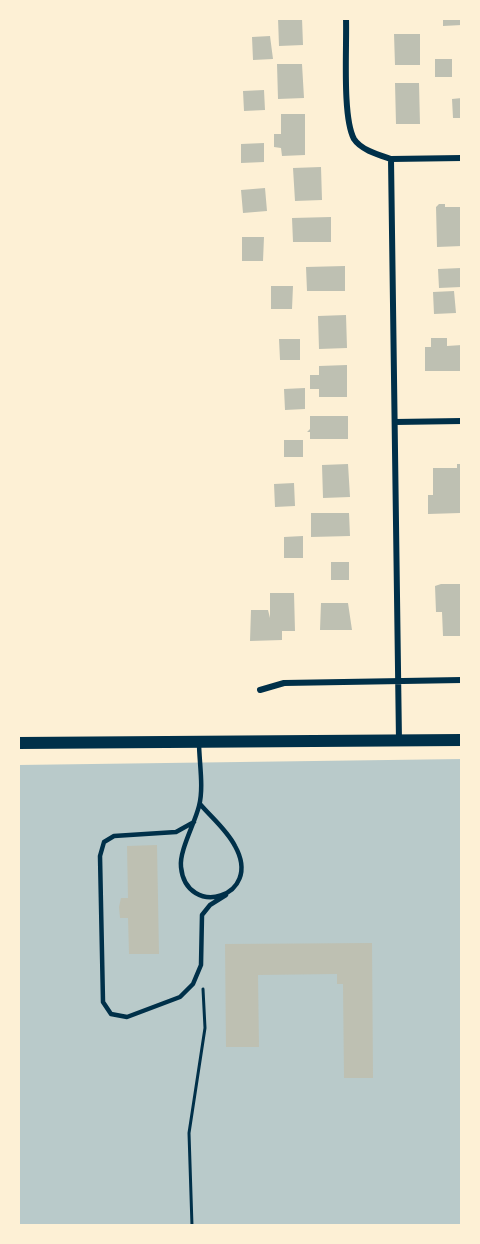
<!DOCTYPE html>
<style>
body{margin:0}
#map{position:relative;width:480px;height:1244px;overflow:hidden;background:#fdf0d5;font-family:Montserrat,sans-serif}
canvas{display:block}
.frame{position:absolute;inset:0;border:20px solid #fdf0d5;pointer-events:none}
</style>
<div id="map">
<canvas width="480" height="1244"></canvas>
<div class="frame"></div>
</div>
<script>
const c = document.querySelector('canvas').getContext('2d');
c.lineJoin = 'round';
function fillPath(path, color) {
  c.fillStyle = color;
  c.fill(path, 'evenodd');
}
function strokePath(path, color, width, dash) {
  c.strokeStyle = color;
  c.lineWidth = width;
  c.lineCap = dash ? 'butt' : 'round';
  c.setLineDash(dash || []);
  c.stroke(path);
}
fillPath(new Path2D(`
 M 462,759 L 462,1226 L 18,1226 L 18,765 Z`), '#b9caca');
fillPath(new Path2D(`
 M 278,18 L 302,18 L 303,45 L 279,46 Z
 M 443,18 L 462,18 L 462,25 L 443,26 Z
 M 394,34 L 420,34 L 420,65 L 395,65 Z
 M 270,36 L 273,59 L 253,60 L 252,37 Z
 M 435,59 L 452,59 L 452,77 L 435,77 Z
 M 277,64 L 302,64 L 304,98 L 278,99 Z
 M 395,83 L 419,83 L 420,124 L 396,124 Z
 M 264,90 L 265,110 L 244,111 L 243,91 Z
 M 462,98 L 462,118 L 453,118 L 452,99 Z
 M 281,114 L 305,114 L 305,155 L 282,156 L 281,148 L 274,147 L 274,134 L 281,134 Z
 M 264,143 L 264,162 L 241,163 L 241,144 Z
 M 321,167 L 322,200 L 295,201 L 293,168 Z
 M 265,188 L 267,211 L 243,213 L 241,190 Z
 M 439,204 L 445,204 L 445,207 L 462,207 L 462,246 L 437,247 L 436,207 Z
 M 331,217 L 331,242 L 293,242 L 292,218 Z
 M 242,237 L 264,237 L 263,261 L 242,261 Z
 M 345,266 L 345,291 L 307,291 L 306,267 Z
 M 461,268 L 461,287 L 439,288 L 438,269 Z
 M 271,286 L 293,286 L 292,309 L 271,309 Z
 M 454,291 L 456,313 L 434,314 L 433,292 Z
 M 346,315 L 347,348 L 319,349 L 318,316 Z
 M 431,338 L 447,338 L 447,346 L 462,345 L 462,371 L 425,371 L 425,347 L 431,347 Z
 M 279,339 L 300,339 L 300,360 L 280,360 Z
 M 347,365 L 347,397 L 319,397 L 319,389 L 310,389 L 310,375 L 319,375 L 319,366 Z
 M 305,388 L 305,409 L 285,410 L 284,389 Z
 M 310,416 L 348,416 L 348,439 L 310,439 L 310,432 L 307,432 L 310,429 Z
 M 284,440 L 303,440 L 303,457 L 284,457 Z
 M 348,464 L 350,497 L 323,498 L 322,465 Z
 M 457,464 L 462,464 L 460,513 L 428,514 L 428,495 L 433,495 L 433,468 L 457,468 Z
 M 294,483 L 295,506 L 275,507 L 274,484 Z
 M 311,513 L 349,513 L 350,536 L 311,537 Z
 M 303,536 L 303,558 L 284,558 L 284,537 Z
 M 331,562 L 349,562 L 349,580 L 331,580 Z
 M 441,584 L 462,584 L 462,636 L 443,636 L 442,612 L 436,612 L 435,586 Z
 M 270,593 L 294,593 L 295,631 L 282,631 L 282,640 L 250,641 L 251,610 L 268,610 L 270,618 Z
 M 321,603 L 348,603 L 352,630 L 320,630 Z
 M 157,845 L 159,954 L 129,954 L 128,918 L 120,918 L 119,907 L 121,898 L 128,898 L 127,846 Z
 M 372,943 L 373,1078 L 344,1078 L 343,984 L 337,984 L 337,974 L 258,975 L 259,1047 L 226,1047 L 225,944 Z`), '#bec0b2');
strokePath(new Path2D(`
 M 192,1226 L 189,1133 L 205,1028 L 203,989`), '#003049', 3);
strokePath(new Path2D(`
 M 199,742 C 199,762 204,787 199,806 C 195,823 179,851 181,867 C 186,919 264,898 235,846 C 227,830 211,817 200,804
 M 194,822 L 176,832 L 114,836 L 104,842 L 100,856 L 103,1002 L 111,1014 L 127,1017 L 180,997 L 193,984 L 201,965 L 202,915 L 210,905 L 226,895`), '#003049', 4.5);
strokePath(new Path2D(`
 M 346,18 C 347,46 342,117 354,139 C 361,150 379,155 391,159 L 399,741
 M 391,159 L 462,158
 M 395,422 L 462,421
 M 260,690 L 284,683 L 462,680`), '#003049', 6);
strokePath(new Path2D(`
 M 18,743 L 462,740`), '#003049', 12);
</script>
